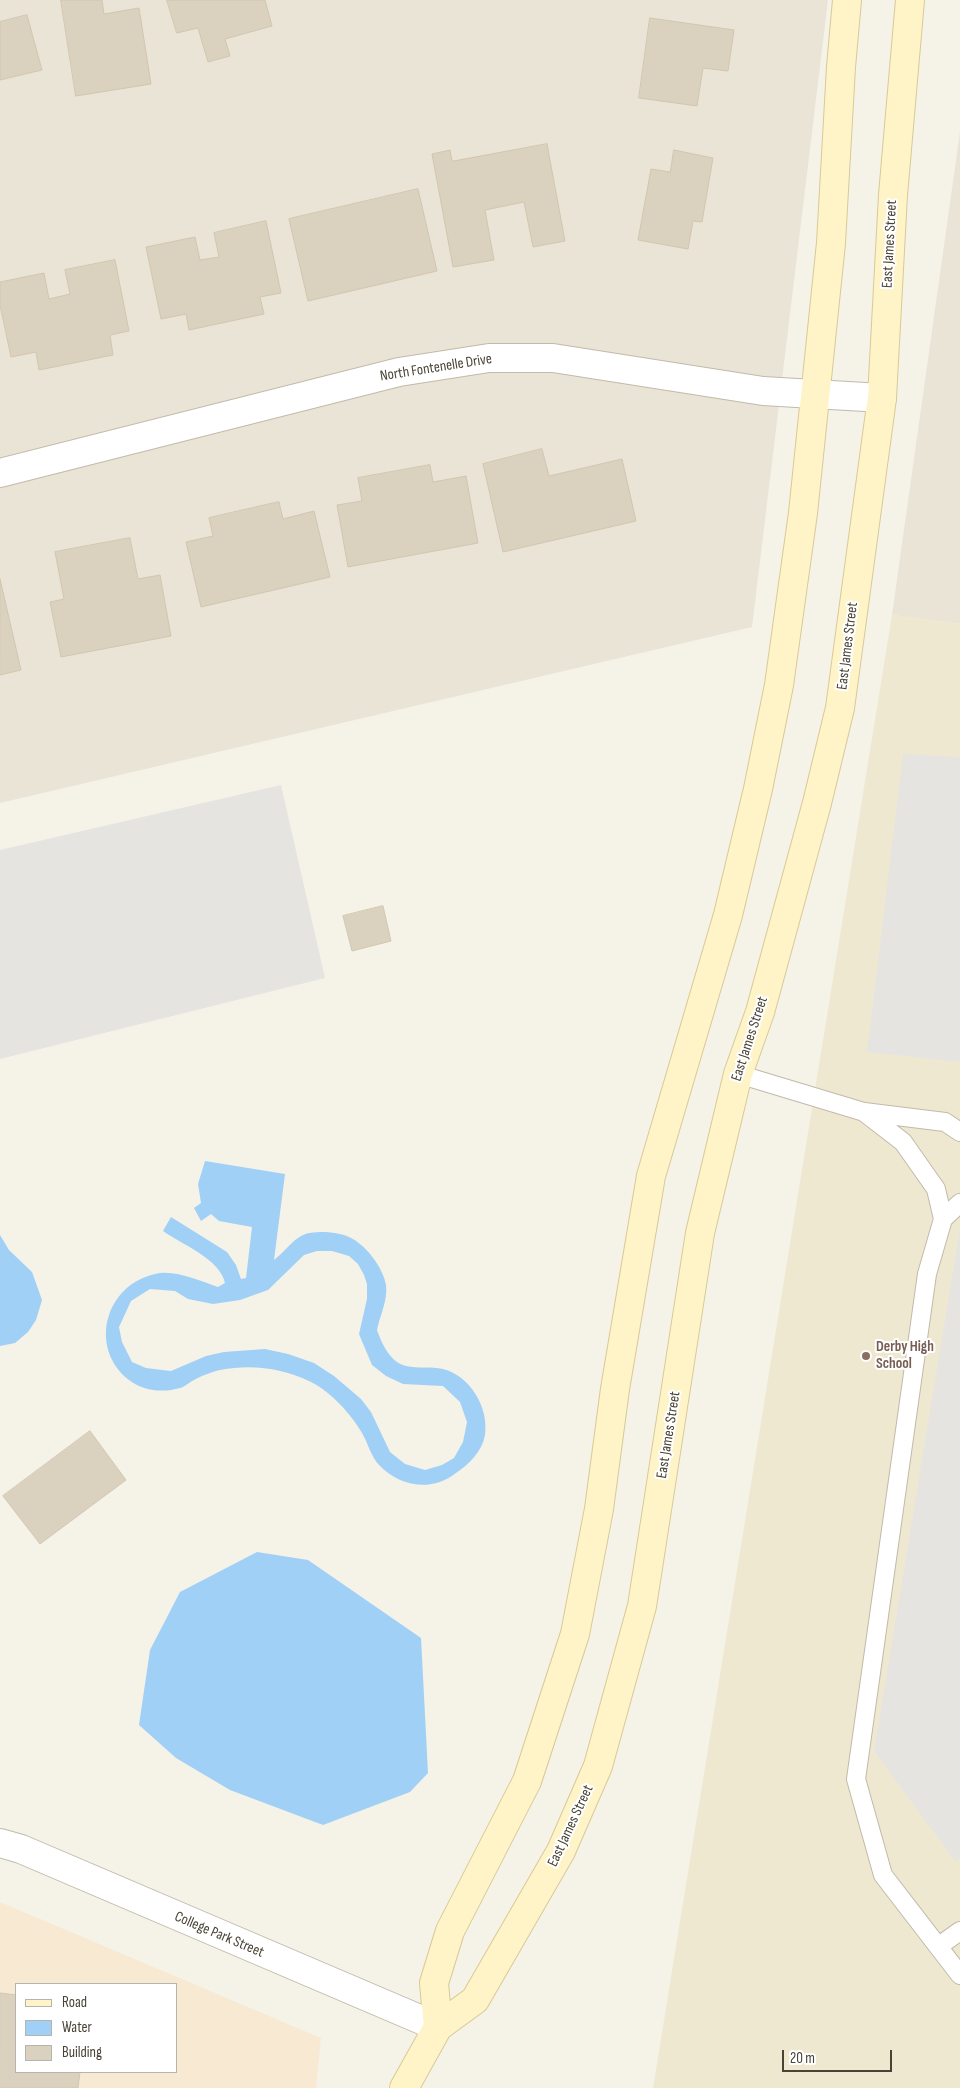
<!DOCTYPE html>
<style>
body{margin:0}
#map{position:relative;width:960px;height:2088px;overflow:hidden;background:#f5f2e8;font-family:"Sofia Sans Condensed",sans-serif}
canvas{display:block}
.legend{position:absolute;left:15px;top:1983px;width:162px;height:90px;box-sizing:border-box;background:#fff;border:1px solid #b6b4af;margin:0;padding:6px 9px;list-style:none;font-size:15px;color:#494336}
.legend li{display:flex;align-items:center;gap:10px;height:25px}
.legend b{width:25px;border:1px solid #b6b4af}
.scale{position:absolute;left:782px;top:2050px;width:110px;height:22px;box-sizing:border-box;border:2px solid #494336;border-top:0;padding-left:6px;font-size:15px;line-height:18px;white-space:nowrap;color:#494336;-webkit-text-stroke:4px #fff;paint-order:stroke}
</style>
<div id="map">
<canvas width="960" height="2088"></canvas>
<ul class="legend">
<li><b style="height:6px;background:#fff4c8"></b>Road</li>
<li><b style="height:14px;background:#a0d0f6"></b>Water</li>
<li><b style="height:14px;background:#dbd1bf"></b>Building</li>
</ul>
<div class="scale">20 m</div>
</div>
<script>
const c = document.querySelector('canvas').getContext('2d');
c.lineJoin = 'round';
function fillPath(path, color) {
  c.fillStyle = color;
  c.fill(path, 'evenodd');
}
function strokePath(path, color, width, dash) {
  c.strokeStyle = color;
  c.lineWidth = width;
  c.lineCap = dash ? 'butt' : 'round';
  c.setLineDash(dash || []);
  c.stroke(path);
}
function write(font, color, halo, rows, align = 'center') {
  c.font = font + ' "Sofia Sans Condensed",sans-serif';
  c.lineWidth = 4;
  c.setLineDash([]);
  c.textBaseline = 'middle';
  c.strokeStyle = halo;
  c.fillStyle = color;
  for (const [text, x, y, turn = 0] of rows) {
    c.save();
    c.translate(x, y);
    c.rotate((+turn || 0) * Math.PI / 180);
    c.textAlign = isNaN(turn) ? turn : align;
    if (halo) c.strokeText(text, 0, 0);
    c.fillText(text, 0, 0);
    c.restore();
  }
}
fillPath(new Path2D(`
 M 0,0 L 828,0 L 752,627 L 0,803 Z
 M 960,132 L 960,624 L 892,615 Z`), '#eae4d6');
fillPath(new Path2D(`
 M 0,1902 L 321,2038 L 316,2088 L 0,2088 ZM 16,1984 L 176,1984 L 176,2072 L 16,2072 Z`), '#f8ead2');
fillPath(new Path2D(`
 M 892,615 L 960,624 L 960,2088 L 653,2088 Z`), '#efe8d1');
fillPath(new Path2D(`
 M 903,754 L 960,757 L 960,1062 L 867,1052 Z
 M 281,785 L 325,978 L 0,1059 L 0,850 Z
 M 960,1229 L 960,1858 L 955,1861 L 874,1751 Z`), '#e6e4e0');
fillPath(new Path2D(`
 M 205,1161 L 285,1174 L 274,1260 C 284,1253 292,1240 303,1235 C 315,1230 337,1232 349,1237 C 365,1244 383,1267 386,1285 C 388,1300 380,1315 377,1330 C 382,1344 390,1362 406,1366 C 418,1369 431,1366 443,1369 C 470,1376 489,1407 485,1435 C 482,1452 469,1464 456,1473 C 432,1492 401,1487 380,1466 C 371,1457 368,1443 362,1433 C 351,1414 331,1392 311,1382 C 282,1368 252,1364 220,1370 C 212,1372 201,1376 194,1380 C 189,1382 185,1387 180,1388 C 163,1393 143,1391 129,1380 C 88,1348 105,1285 155,1274 C 174,1269 200,1281 218,1287 L 225,1283 C 220,1259 183,1245 163,1231 L 171,1217 L 227,1252 L 236,1265 L 241,1279 L 246,1278 L 252,1227 L 219,1221 L 211,1214 L 201,1221 L 194,1208 L 201,1203 L 198,1184 ZM 317,1251 L 332,1251 L 349,1256 L 358,1264 L 364,1275 L 367,1284 L 367,1299 L 359,1334 L 372,1365 L 386,1376 L 403,1384 L 443,1386 L 460,1402 L 467,1422 L 463,1442 L 454,1458 L 442,1465 L 425,1470 L 405,1464 L 390,1452 L 371,1412 L 361,1399 L 334,1376 L 314,1363 L 288,1354 L 265,1349 L 224,1352 L 206,1356 L 171,1371 L 162,1370 L 146,1368 L 132,1362 L 122,1342 L 119,1327 L 131,1301 L 150,1289 L 175,1291 L 188,1299 L 213,1304 L 240,1300 L 268,1290 L 304,1255 Z
 M 0,1235 L 9,1250 L 32,1272 L 42,1300 L 36,1320 L 28,1332 L 15,1343 L 0,1346 Z
 M 257,1552 L 308,1560 L 421,1638 L 428,1773 L 410,1792 L 323,1825 L 230,1790 L 176,1758 L 139,1725 L 150,1650 L 180,1592 Z`), '#a0d0f6');
const building = new Path2D(`
 M 61,0 L 102,0 L 104,14 L 139,8 L 151,84 L 76,96 Z
 M 167,0 L 265,0 L 272,26 L 225,39 L 230,56 L 208,62 L 198,28 L 177,33 Z
 M 27,15 L 42,70 L 0,80 L 0,22 Z
 M 650,18 L 734,30 L 728,71 L 703,68 L 697,106 L 639,98 Z
 M 547,144 L 565,241 L 533,247 L 524,202 L 485,210 L 494,260 L 453,267 L 432,154 L 450,150 L 452,161 Z
 M 674,150 L 713,158 L 702,222 L 693,221 L 688,249 L 638,240 L 651,169 L 670,172 Z
 M 418,189 L 437,271 L 308,301 L 289,219 Z
 M 266,221 L 281,293 L 260,297 L 264,314 L 189,330 L 186,314 L 161,319 L 146,247 L 195,237 L 200,260 L 219,257 L 214,233 Z
 M 115,260 L 129,331 L 110,335 L 113,355 L 39,370 L 36,352 L 11,357 L 0,305 L 0,282 L 44,273 L 49,299 L 70,294 L 65,270 Z
 M 542,449 L 549,476 L 622,459 L 636,521 L 503,552 L 483,464 Z
 M 430,465 L 433,482 L 466,476 L 478,543 L 348,567 L 337,505 L 362,501 L 358,478 Z
 M 279,502 L 283,519 L 314,511 L 330,577 L 201,607 L 186,542 L 213,536 L 209,518 Z
 M 130,538 L 138,579 L 160,575 L 171,636 L 61,657 L 50,602 L 64,599 L 55,552 Z
 M 0,579 L 21,670 L 0,675 Z
 M 383,906 L 391,941 L 352,951 L 343,916 Z
 M 90,1431 L 126,1480 L 40,1544 L 3,1496 Z
 M 0,1993 L 16,1995 L 16,2072 L 80,2072 L 78,2088 L 0,2088 Z`);
fillPath(building, '#dbd1bf');
strokePath(building, '#d3c6af', 1);
const lane = new Path2D(`
 M 738,1074 L 864,1112 L 945,1122 L 960,1132
 M 864,1112 L 903,1142 L 936,1189 L 943,1219
 M 960,1203 L 943,1219 L 927,1274 L 856,1779 L 883,1875 L 960,1975
 M 939,1946 L 960,1931`);
const street = new Path2D(`
 M 0,473 L 399,372 L 489,358 L 553,358 L 763,391 L 882,398
 M 0,1843 L 21,1849 L 438,2027`);
const secondary = new Path2D(`
 M 847,0 L 841,67 L 831,243 L 803,513 L 779,685 L 758,789 L 728,915 L 651,1176 L 615,1389 L 599,1509 L 575,1634 L 527,1781 L 450,1931 L 434,1983 L 438,2027 L 475,2000 L 561,1851 L 598,1766 L 642,1606 L 700,1233 L 738,1074 L 760,1012 L 817,803 L 840,708 L 882,398 L 893,195 L 910,0
 M 404,2088 L 438,2027`);
strokePath(lane, '#c2baaa', 20);
strokePath(street, '#c2baaa', 30);
strokePath(secondary, '#d9c994', 30);
strokePath(lane, '#fff', 18);
strokePath(street, '#fff', 28);
strokePath(secondary, '#fff4c8', 28);
for (const [x, y, r, color] of [
 [866,1356,5,"#8d6e63"]
]) {
  const dot = new Path2D();
  dot.arc(x, y, r, 0, 2 * Math.PI);
  c.fillStyle = color;
  c.fill(dot);
  strokePath(dot, '#fff', 2);
}
write('15px', '#494336', '#fff', [
 ["East James Street",890,244,-87],
 ["North Fontenelle Drive",436,368,-9],
 ["East James Street",848,646,-83],
 ["East James Street",750,1039,-72],
 ["East James Street",669,1435,-81],
 ["East James Street",571,1826,-65],
 ["College Park Street",219,1935,23]
]);
write('bold 15px', '#785e54', '#fff', [
 ["Derby High",876,1347],
 ["School",876,1364]
], 'left');
</script>
